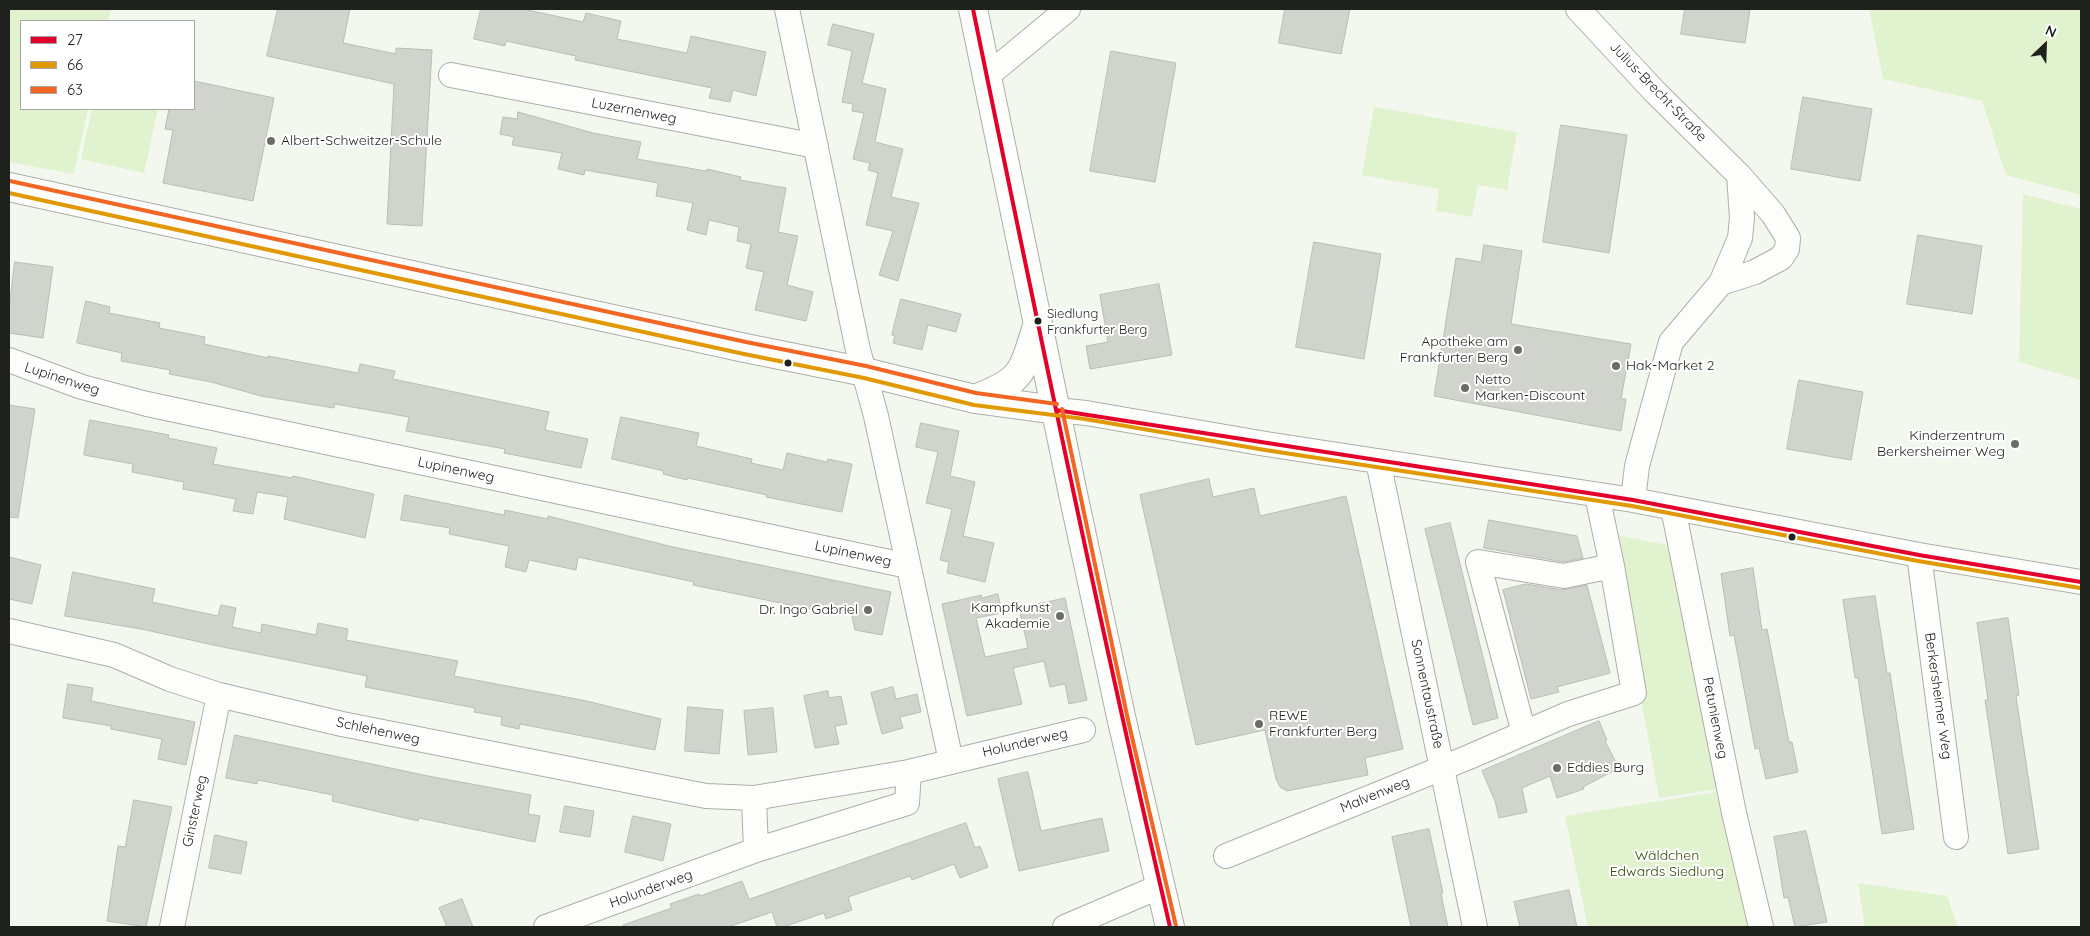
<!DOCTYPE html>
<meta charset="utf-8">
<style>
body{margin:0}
#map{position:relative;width:2090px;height:936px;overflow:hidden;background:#f3f8ee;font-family:Quicksand,sans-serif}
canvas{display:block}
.frame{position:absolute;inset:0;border:10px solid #1f221c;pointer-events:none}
.legend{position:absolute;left:20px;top:20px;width:175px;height:90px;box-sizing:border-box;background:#fff;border:1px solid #a5a7a4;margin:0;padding:6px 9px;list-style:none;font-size:15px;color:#1f221c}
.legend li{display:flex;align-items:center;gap:10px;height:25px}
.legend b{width:25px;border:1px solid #a5a7a4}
.north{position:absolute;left:2020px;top:20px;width:50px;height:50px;-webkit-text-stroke:4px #fff;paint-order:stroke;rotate:24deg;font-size:14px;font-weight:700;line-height:20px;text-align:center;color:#1f221c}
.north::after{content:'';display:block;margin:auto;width:18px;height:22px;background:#1f221c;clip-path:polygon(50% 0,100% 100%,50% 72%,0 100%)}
</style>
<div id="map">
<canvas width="2090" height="936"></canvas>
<div class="frame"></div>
<ul class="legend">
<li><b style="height:6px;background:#e4002b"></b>27</li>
<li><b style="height:6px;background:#e19903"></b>66</li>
<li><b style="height:6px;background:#f26522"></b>63</li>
</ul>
<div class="north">N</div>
</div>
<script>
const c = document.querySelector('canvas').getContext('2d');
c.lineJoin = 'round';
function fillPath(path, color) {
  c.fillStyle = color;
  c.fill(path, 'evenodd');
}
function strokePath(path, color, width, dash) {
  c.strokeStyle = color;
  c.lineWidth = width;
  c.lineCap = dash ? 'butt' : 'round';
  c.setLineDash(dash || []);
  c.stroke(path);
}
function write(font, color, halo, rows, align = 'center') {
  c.font = font + ' Quicksand,sans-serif';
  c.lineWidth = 4;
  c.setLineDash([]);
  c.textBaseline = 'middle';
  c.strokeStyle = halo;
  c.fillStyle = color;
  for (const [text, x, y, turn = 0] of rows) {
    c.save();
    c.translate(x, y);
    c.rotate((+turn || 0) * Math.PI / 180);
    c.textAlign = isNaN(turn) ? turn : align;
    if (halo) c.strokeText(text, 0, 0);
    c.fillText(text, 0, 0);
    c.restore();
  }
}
fillPath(new Path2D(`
 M 9,9 L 111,9 L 108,21 L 21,21 L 21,109 L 88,109 L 74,174 L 9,162 Z
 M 1869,9 L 2081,9 L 2081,195 L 2006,175 L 1982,101 L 1883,79 Z
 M 1374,107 L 1517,132 L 1507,190 L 1478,185 L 1472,217 L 1436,211 L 1439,189 L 1362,175 Z
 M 92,109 L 158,109 L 144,173 L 81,159 Z
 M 2023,194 L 2081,209 L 2081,380 L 2019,362 Z
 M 1611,534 L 1667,545 L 1722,788 L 1659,798 Z
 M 1716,792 L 1748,927 L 1588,927 L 1565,816 Z
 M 1858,883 L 1947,896 L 1958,927 L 1865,927 Z`), '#e0f2ce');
const building = new Path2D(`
 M 278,9 L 350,9 L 343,43 L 396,54 L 396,48 L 432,50 L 422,226 L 387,224 L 394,84 L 267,56 Z
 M 481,9 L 523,9 L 583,22 L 586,13 L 621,21 L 617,39 L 687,53 L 691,36 L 766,52 L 756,96 L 733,90 L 730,102 L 709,98 L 712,88 L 575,60 L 576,56 L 506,41 L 505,46 L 474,39 Z
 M 1285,9 L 1350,9 L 1341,54 L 1279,43 Z
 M 1685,9 L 1750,9 L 1745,43 L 1681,34 Z
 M 833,24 L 874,34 L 862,83 L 886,89 L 875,142 L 903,149 L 891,197 L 919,203 L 898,281 L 879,275 L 893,231 L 866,225 L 878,173 L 868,170 L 870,163 L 853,159 L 864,113 L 852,111 L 853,104 L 842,102 L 852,51 L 828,45 Z
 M 1111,51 L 1176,63 L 1155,182 L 1090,171 Z
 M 194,81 L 274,98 L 253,201 L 163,183 L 173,130 L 165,129 L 169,109 L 194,109 Z
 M 1803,97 L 1872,109 L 1860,181 L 1791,169 Z
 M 518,112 L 593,133 L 641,142 L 637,159 L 706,171 L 707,169 L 741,177 L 740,180 L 786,188 L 778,232 L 798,236 L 787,285 L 813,292 L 806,321 L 755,310 L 764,272 L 746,268 L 751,244 L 737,241 L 739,227 L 709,220 L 706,235 L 687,230 L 693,203 L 656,196 L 658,183 L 585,170 L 584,175 L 558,169 L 562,153 L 512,145 L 514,137 L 500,134 L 503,117 L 517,119 Z
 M 1561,125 L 1627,135 L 1609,253 L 1543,242 Z
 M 1918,235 L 1982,246 L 1972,314 L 1907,304 Z
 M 1314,242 L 1381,254 L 1364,359 L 1296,347 Z
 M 1484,245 L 1522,251 L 1511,324 L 1631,344 L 1621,399 L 1626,399 L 1621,431 L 1434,396 L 1456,258 L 1481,262 Z
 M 15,262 L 53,267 L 43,338 L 9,333 L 9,310 Z
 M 1159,284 L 1172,355 L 1090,369 L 1086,346 L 1108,342 L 1100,295 Z
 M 901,299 L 961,314 L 956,332 L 928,325 L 922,350 L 893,343 L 895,336 L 892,335 Z
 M 86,301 L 110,307 L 109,313 L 160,323 L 159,328 L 205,337 L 204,344 L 268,358 L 268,356 L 358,373 L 360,364 L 395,371 L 393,379 L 549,412 L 545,430 L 588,439 L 581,468 L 504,453 L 505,449 L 406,431 L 409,417 L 335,404 L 334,408 L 261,396 L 211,382 L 169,374 L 170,370 L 121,361 L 122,353 L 77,343 Z
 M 1799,380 L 1863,392 L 1851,460 L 1787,449 Z
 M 9,405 L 35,409 L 18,518 L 9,517 Z
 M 621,417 L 699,433 L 696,446 L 752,459 L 751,463 L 783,470 L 787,453 L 827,462 L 828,459 L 852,464 L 842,512 L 766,497 L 767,495 L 688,478 L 687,480 L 663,474 L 664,471 L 612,459 Z
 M 90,420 L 169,435 L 168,438 L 217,448 L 213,464 L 292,478 L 293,476 L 374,494 L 365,538 L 284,519 L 288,497 L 257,492 L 253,514 L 233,511 L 236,499 L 183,489 L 184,482 L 132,472 L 133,464 L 84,455 Z
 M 921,423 L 959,431 L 950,476 L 975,482 L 963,536 L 994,543 L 985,582 L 947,573 L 949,562 L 940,560 L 952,509 L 926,503 L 938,452 L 916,447 Z
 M 1209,479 L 1213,497 L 1254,488 L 1260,516 L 1346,496 L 1403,749 L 1365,758 L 1368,775 L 1287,791 L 1280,787 L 1276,779 L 1265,730 L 1196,745 L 1140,495 Z
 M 405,495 L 504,515 L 505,510 L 548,519 L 548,516 L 673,547 L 891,592 L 882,635 L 855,630 L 851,612 L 839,615 L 693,585 L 694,582 L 578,557 L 576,570 L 529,560 L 526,572 L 505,567 L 509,546 L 449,534 L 450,528 L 401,520 Z
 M 1489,520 L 1577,536 L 1583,558 L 1564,562 L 1484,548 Z
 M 1450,523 L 1498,718 L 1473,725 L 1425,529 Z
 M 9,557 L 41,565 L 32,604 L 9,599 Z
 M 1753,568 L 1762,630 L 1767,629 L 1789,742 L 1792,742 L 1798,772 L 1766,779 L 1759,748 L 1755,749 L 1734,635 L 1730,636 L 1721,574 Z
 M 73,572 L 155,589 L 152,602 L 218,616 L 221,605 L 236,608 L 232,627 L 261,633 L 262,624 L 316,635 L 318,623 L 348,629 L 346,640 L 458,661 L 454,676 L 582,700 L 661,719 L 655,750 L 520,724 L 519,729 L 501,725 L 502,717 L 474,712 L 475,708 L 365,687 L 367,676 L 213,645 L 146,630 L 65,616 Z
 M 1526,584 L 1562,590 L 1587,585 L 1610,673 L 1557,687 L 1559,692 L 1531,699 L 1503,590 Z
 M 998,594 L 1002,613 L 976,618 L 985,657 L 1028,648 L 1019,608 L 1065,598 L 1087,700 L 1069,704 L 1065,684 L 1050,687 L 1044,661 L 1013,668 L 1022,704 L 967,716 L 942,604 L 982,595 L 981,598 Z
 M 1875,596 L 1887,673 L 1890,673 L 1914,829 L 1882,834 L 1858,678 L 1855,678 L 1843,600 Z
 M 2008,618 L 2019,695 L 2016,696 L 2039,849 L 2008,854 L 1985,700 L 1988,700 L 1977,623 Z
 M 68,684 L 93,688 L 91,701 L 195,722 L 186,765 L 158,759 L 162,739 L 111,729 L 111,726 L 63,718 Z
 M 893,687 L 896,699 L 917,694 L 921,712 L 900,717 L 903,728 L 882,734 L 871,693 Z
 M 828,691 L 829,698 L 841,696 L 847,724 L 835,726 L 839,744 L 815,748 L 804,696 Z
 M 688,707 L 723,710 L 719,754 L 685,751 Z
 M 773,708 L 777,752 L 748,755 L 744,711 Z
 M 1599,721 L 1607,740 L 1605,741 L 1619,768 L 1583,787 L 1584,789 L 1557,798 L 1550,776 L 1522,788 L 1527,812 L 1499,818 L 1495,801 L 1482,771 Z
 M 235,735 L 428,776 L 531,795 L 528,814 L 540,816 L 535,842 L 419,818 L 418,821 L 332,801 L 333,795 L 258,780 L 257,784 L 226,778 Z
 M 1028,772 L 1041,831 L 1102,818 L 1109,851 L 1019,871 L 998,779 Z
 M 134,800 L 172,807 L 146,927 L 107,921 L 118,846 L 125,847 Z
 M 565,806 L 594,811 L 590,837 L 560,832 Z
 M 633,816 L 671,824 L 663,861 L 625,852 Z
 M 966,823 L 975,848 L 980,846 L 988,867 L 960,878 L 954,864 L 912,880 L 910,876 L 848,897 L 852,910 L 826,919 L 824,913 L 783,927 L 777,927 L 772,912 L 728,927 L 623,927 L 623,925 L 672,908 L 670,904 L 699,894 L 700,896 L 742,881 L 749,899 Z
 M 1429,829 L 1443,893 L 1441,894 L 1448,927 L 1411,927 L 1392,837 Z
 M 1806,831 L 1827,922 L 1795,927 L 1788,897 L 1784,898 L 1774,837 Z
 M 215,835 L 247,842 L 241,874 L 209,868 Z
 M 1569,890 L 1577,927 L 1520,927 L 1514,902 Z
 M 462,899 L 473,927 L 447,927 L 439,908 Z`);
fillPath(building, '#d0d4cc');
strokePath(building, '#b9bdb6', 1);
const street = new Path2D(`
 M 787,9 L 858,350 L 876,416 L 951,761
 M 1578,9 L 1654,91 L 1739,175 L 1742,218 L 1740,238 L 1721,283
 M 451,75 L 816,146
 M 987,76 L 1068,9
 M 9,360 L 82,387 L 147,404 L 908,566
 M 1056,410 L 1086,413 L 1266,444 L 1633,500 L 1919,555 L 2081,582
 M 1378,461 L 1475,927
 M 1633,500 L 1637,466 L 1671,342 L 1721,283 L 1755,272 L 1781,258 L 1787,249 L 1788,238 L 1773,214 L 1739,175
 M 1673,508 L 1734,813 L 1761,927
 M 1919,555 L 1956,837
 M 9,631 L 114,655 L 170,679 L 219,695 L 342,724 L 706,796 L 754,798 L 909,772 L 1083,730
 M 1524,733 L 1478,562 L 1564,576 L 1612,566
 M 756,850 L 907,803 L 909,772
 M 1226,856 L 1469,757 L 1568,714 L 1634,693 L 1612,566 L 1597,495
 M 172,927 L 219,695
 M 546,927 L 756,850 L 754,798
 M 1065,927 L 1161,886`);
const secondary = new Path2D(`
 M 973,9 L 1073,494 L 1122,721 L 1170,927
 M 9,187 L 745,348 L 865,372 L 975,399 L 1056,410
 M 975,399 C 1024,380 1022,373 1037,326`);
strokePath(street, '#acafa8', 26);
strokePath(secondary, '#acafa8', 30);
strokePath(street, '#fdfefc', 24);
strokePath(secondary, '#fdfefc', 28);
strokePath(new Path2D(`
 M 973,9 C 1036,316 1099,622 1170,927
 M 1056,410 L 1633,500 L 1919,555 L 2081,582`), '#e4002b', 4);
strokePath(new Path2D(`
 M 9,193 L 744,354 L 864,378 L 974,405 L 1085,419 L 1265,450 L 1632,506 L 1918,561 L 2080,588`), '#e19903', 4);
strokePath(new Path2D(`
 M 10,181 L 746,342 L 866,366 L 976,393 L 1057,404
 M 1062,409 L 1128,720 L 1176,926`), '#f26522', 4);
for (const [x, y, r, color] of [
 [271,141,5,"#696d66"],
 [1038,321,4.5,"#1f221c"],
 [1518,350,5,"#696d66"],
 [788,363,4.5,"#1f221c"],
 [1616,366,5,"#696d66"],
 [1465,388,5,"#696d66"],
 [2015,444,5,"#696d66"],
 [1792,537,4.5,"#1f221c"],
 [868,610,5,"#696d66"],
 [1060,616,5,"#696d66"],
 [1259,724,5,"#696d66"],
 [1557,768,5,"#696d66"]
]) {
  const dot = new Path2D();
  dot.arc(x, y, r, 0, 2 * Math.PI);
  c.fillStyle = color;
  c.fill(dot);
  strokePath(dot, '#fff', 2);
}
write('13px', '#1f221c', '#fff', [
 ["Siedlung",1047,314],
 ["Frankfurter Berg",1047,330]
], 'left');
write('14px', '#1f221c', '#fff', [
 ["Julius-Brecht-Straße",1658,92,46],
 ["Luzernenweg",634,111,11],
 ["Lupinenweg",62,379,18],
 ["Lupinenweg",456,470,12],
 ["Lupinenweg",853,554,12],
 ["Sonnentaustraße",1427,694,78],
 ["Berkersheimer Weg",1938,696,82],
 ["Petunienweg",1715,718,79],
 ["Schlehenweg",378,731,12],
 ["Holunderweg",1025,743,-13],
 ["Malvenweg",1375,795,-22],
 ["Ginsterweg",195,811,-78],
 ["Holunderweg",651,889,-20]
]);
write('14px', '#1f221c', '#fff', [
 ["Albert-Schweitzer-Schule",281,141],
 ["Apotheke am",1508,342,"right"],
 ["Frankfurter Berg",1508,358,"right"],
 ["Hak-Market 2",1626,366],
 ["Netto",1475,380],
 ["Marken-Discount",1475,396],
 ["Kinderzentrum",2005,436,"right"],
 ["Berkersheimer Weg",2005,452,"right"],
 ["Kampfkunst",1050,608,"right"],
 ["Akademie",1050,624,"right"],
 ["Dr. Ingo Gabriel",858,610,"right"],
 ["REWE",1269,716],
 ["Frankfurter Berg",1269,732],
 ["Eddies Burg",1567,768]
], 'left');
write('14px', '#314d05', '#fff', [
 ["Wäldchen",1667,856],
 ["Edwards Siedlung",1667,872]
]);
</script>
